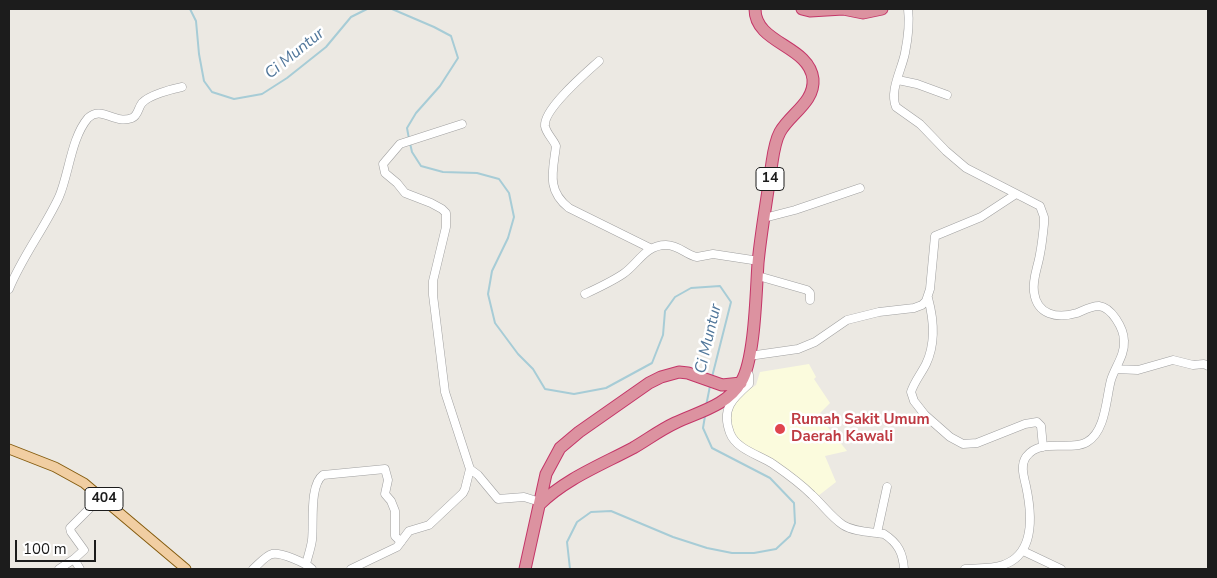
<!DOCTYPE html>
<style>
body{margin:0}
#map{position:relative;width:1217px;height:578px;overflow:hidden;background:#ece9e3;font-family:"Nunito Sans",sans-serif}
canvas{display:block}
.frame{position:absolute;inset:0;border:10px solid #1c1c1c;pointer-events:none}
.scale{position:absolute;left:15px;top:540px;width:81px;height:22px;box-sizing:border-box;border:2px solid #1c1c1c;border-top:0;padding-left:6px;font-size:15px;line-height:18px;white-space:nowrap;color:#1c1c1c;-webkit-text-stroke:4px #fff;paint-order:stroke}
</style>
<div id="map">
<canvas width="1217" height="578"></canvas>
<div class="frame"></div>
<div class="scale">100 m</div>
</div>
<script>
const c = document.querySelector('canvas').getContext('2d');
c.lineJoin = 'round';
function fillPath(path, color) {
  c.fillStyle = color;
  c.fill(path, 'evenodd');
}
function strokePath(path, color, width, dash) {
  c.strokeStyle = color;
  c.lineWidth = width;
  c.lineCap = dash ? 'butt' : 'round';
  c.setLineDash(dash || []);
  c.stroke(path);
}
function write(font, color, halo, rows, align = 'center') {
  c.font = font + ' "Nunito Sans",sans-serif';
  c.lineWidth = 5;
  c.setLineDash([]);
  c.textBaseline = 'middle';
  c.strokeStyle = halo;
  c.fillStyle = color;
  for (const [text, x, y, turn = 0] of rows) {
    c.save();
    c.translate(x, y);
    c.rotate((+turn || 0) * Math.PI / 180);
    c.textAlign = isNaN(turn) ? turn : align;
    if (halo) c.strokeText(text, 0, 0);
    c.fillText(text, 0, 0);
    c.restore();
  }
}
fillPath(new Path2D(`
 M 809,364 L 816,377 L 814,379 L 830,403 L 818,415 L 847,451 L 825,456 L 836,482 L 818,496 L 737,441 L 730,425 L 731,405 L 740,396 L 756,385 L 760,372 Z`), '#fbfbdd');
strokePath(new Path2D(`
 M 190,9 L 196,21 L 199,54 L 204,81 L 212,92 L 234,99 L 262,94 L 287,78 L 326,47 L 351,17 L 367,9 L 381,9
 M 392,9 L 434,27 L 451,36 L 458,58 L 440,86 L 416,113 L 407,128 L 409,139
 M 410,143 L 412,152 L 421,166 L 443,172 L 477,173 L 499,179 L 509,193 L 514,217 L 508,238 L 492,271 L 488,294 L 495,323 L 518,354 L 533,369 L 545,389 L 574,394 L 606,388 L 652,363 L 663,335 L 665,311 L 675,297 L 691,288 L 720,286 L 731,302 L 712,377
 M 706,406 L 710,386
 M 570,569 L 567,542 L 577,522 L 591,512 L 611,511 L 673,537 L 707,548 L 732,553 L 754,553 L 776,549 L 790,536 L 795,523 L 794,503 L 770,478 L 712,448 L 703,428 L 705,416`), '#a7ccd6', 2);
const minor = new Path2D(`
 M 908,9 C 910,24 908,38 905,53 C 902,69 889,91 896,107 L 920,124 L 946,151 L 966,168 L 1040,206 L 1044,217 L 1044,224 C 1043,234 1042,244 1040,254 C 1038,267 1032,279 1034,292 C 1037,315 1057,319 1077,313 C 1084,310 1091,306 1099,306 C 1107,307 1112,313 1116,319 C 1120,325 1124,333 1124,341 C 1125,355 1115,367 1111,380 C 1106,398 1106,431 1087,442 C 1070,452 1041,437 1026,457 C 1020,466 1024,477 1026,486 C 1032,514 1036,554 1003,565 C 991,569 977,568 965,569
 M 599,61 C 587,72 543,109 545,126 C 546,133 553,139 556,146 C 553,171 546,190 569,208 L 650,248
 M 898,80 L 917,84 L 947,95
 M 462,124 L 400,144 L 383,164 L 385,173 L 397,183 L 405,193 L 431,203 L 442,209 L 446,213 L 446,227 L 433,281 L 433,295 L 445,392 L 470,469
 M 764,218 L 795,210 L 860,188
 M 758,276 L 807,290 L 810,293 L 810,300
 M 9,289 C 22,257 44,229 59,197 C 69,174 71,138 88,118 C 102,105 114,125 132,118 C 138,116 138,108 142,103 C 149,95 172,89 182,87
 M 585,294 C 598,288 611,282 623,274 C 638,264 645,245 666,245 C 679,245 686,255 697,257 L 713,254 L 759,261
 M 928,298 C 934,320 936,343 926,364 C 921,374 914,382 911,392 L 914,401 L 925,415 L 950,437 L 963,444 L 977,443 L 1025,424 L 1037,422 L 1041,426 L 1043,447
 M 749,356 L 798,349 L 815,342 L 847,320 L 879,312 L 914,308 L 922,305 L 926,301 L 930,289 L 935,236 L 981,217 L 1016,194
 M 1116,369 L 1138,370 L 1173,360 L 1193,365 L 1204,364 L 1208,366
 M 746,371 L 749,375 L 749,384 C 732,399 721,409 730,433 C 736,449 759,455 773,464 C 786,473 801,484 812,495 C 822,504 831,517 843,525 C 854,532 871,532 884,534 C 898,543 903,553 904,569
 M 877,533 L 887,487
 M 1023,551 L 1061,569
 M 74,559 L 80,569
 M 306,564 C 308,556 311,548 312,540 C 314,524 309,485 323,475 L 385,469 L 388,480 L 385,494 L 391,501 L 395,511 L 395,536 L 401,542
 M 59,569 L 74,559 L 84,550 L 71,532 L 70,528 L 101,497
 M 253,569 C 258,565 265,556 272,554 C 281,552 306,563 312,569
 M 351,569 L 397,547 L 409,531 L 429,525 L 463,493 L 465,489 L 470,469 L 478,475 L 498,499 L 524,497 L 540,502`);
const major = new Path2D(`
 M 9,449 L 55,467 L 84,483 L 186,569`);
const highway = new Path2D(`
 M 802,9 L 810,11 L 843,9 L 863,13 L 882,9
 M 539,505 C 565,479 601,465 633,448 C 647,440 660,430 675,423 C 698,412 727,406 741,382 C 755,360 756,291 758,263 C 761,231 767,200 771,169 C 773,157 774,143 780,132 C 790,114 815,102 813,79 C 809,45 755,44 755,9
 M 525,569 L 546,474 L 560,448 L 579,432 L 649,383 L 661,377 L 679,372 L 688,373 L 722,385 L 741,383`);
strokePath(minor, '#a0a0a0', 9);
strokePath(major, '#855c0f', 11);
strokePath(highway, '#c43668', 13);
strokePath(minor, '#fff', 8);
strokePath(major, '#f1cea2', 9);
strokePath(highway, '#dc92a0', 11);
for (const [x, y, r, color] of [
 [780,429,6,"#e0444e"]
]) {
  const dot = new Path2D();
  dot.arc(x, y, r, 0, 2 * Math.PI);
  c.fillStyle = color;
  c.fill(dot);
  strokePath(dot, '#fff', 2);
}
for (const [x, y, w] of [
 [770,179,28],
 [104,499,38]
]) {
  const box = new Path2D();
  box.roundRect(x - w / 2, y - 11.5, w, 23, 4);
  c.fillStyle = '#fff';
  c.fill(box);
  strokePath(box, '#1c1c1c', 1);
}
write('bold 14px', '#1c1c1c', null, [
 ["14",770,179],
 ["404",104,499]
]);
write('bold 15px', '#be3a42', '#fff', [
 ["Rumah Sakit Umum",791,420],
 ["Daerah Kawali",791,437]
], 'left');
write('italic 16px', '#50769a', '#fff', [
 ["Ci Muntur",295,54,-39],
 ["Ci Muntur",709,339,-77]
]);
</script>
